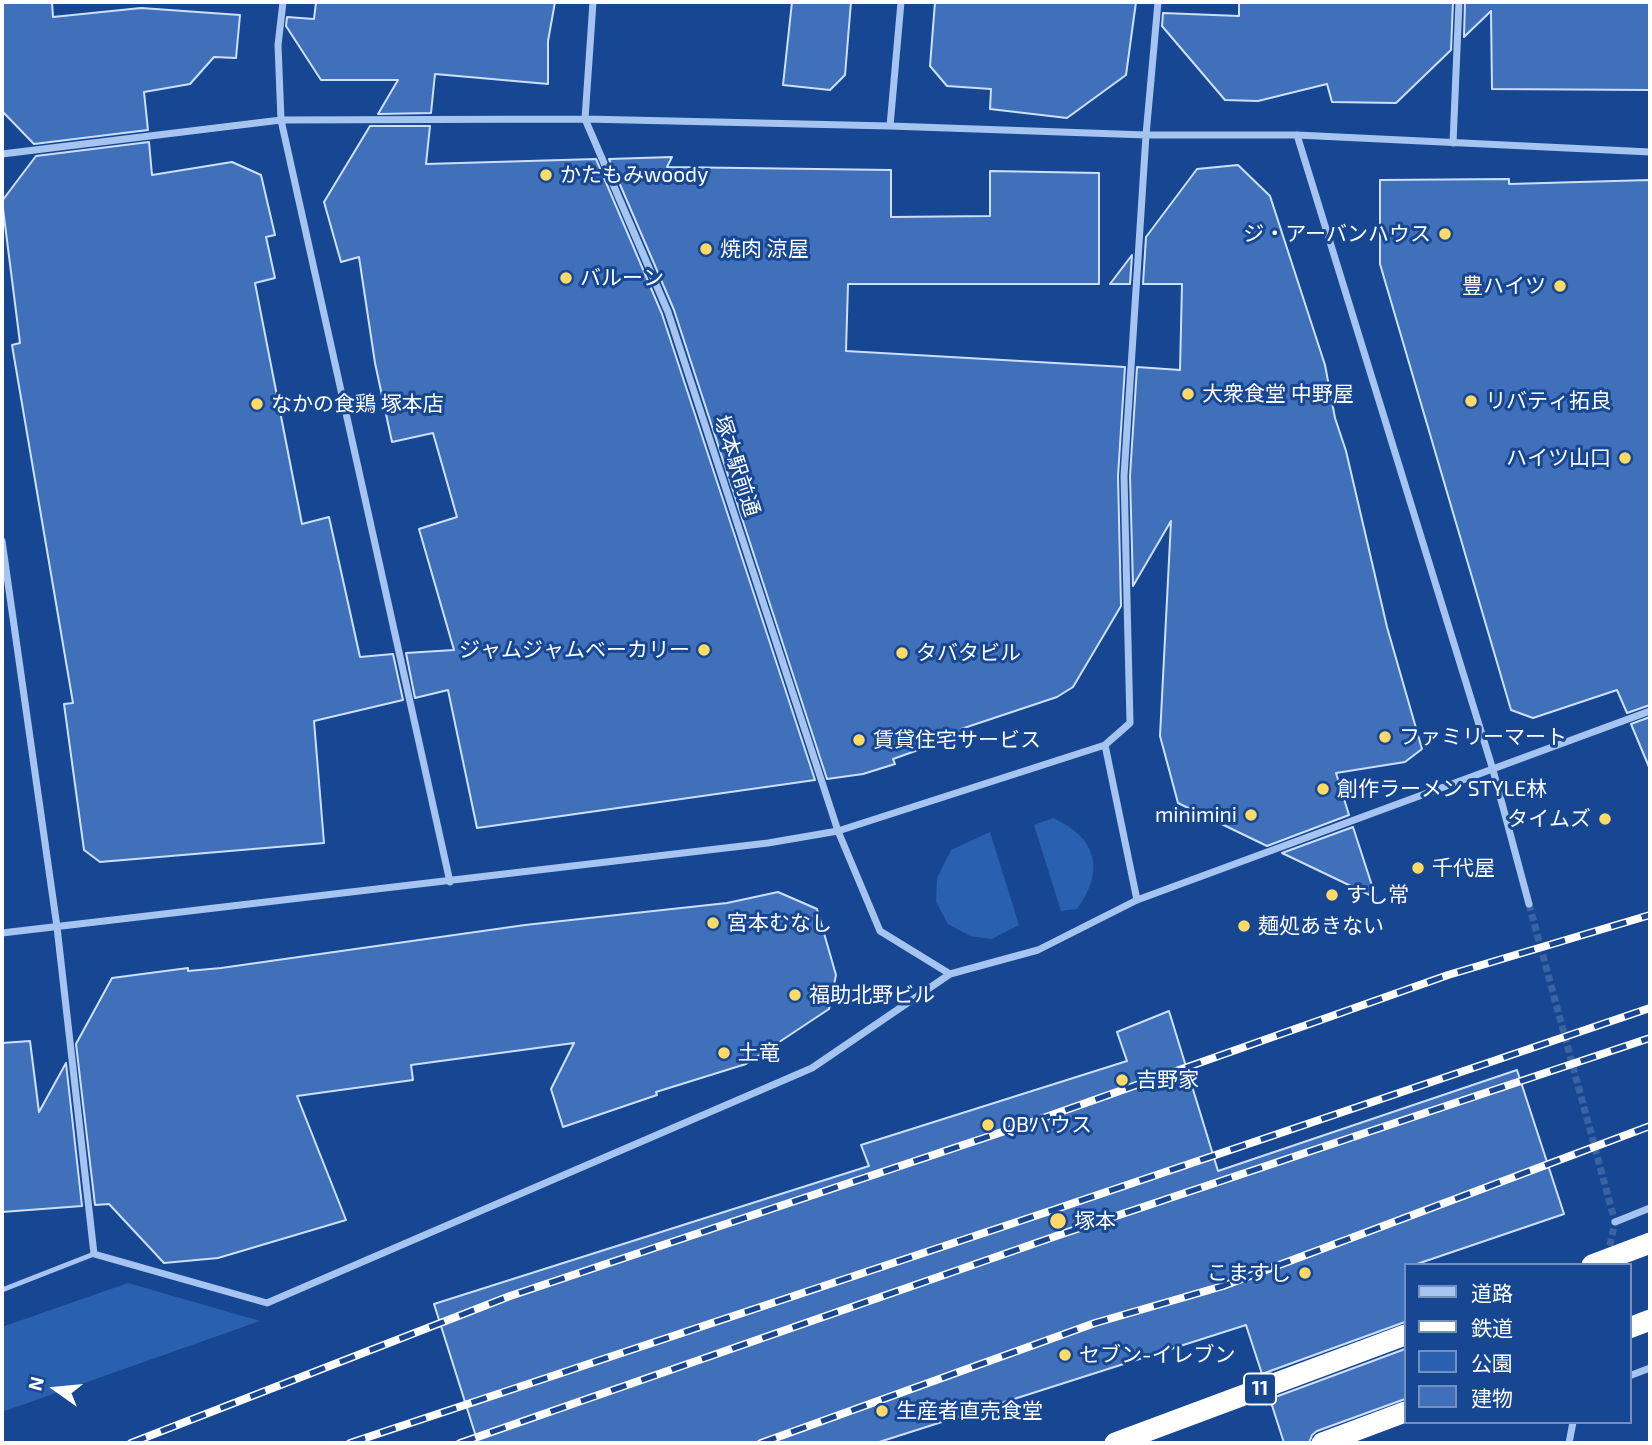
<!DOCTYPE html>
<meta charset="utf-8">
<style>
body{margin:0}
#map{position:relative;width:1652px;height:1445px;overflow:hidden;background:#174792;font-family:"Exo 2","Noto Sans JP",sans-serif}
canvas{display:block}
.frame{position:absolute;inset:0;border:4px solid #fff;pointer-events:none}
.legend{position:absolute;left:1404px;top:1263px;width:228px;height:161px;box-sizing:border-box;background:#174792;border:2px solid #7491be;margin:0;padding:9px 12px;list-style:none;font-size:21px;color:#fff}
.legend li{display:flex;align-items:center;gap:14px;height:35px}
.legend b{width:35px;border:2px solid #7491be}
.north{position:absolute;left:21px;top:1354px;width:70px;height:70px;-webkit-text-stroke:5px #174792;paint-order:stroke;rotate:285deg;font-size:19px;font-weight:700;line-height:28px;text-align:center;color:#fff}
.north::after{content:'';display:block;margin:auto;width:24px;height:32px;background:#fff;clip-path:polygon(50% 0,100% 100%,50% 72%,0 100%)}
</style>
<div id="map">
<canvas width="1652" height="1445"></canvas>
<div class="frame"></div>
<ul class="legend">
<li><b style="height:9px;background:#a6c4f0"></b>道路</li>
<li><b style="height:9px;background:#fff"></b>鉄道</li>
<li><b style="height:19px;background:#2a60b0"></b>公園</li>
<li><b style="height:19px;background:#4070b9"></b>建物</li>
</ul>
<div class="north">N</div>
</div>
<script>
const c = document.querySelector('canvas').getContext('2d');
c.lineJoin = 'round';
function fillPath(path, color) {
  c.fillStyle = color;
  c.fill(path, 'evenodd');
}
function strokePath(path, color, width, dash) {
  c.strokeStyle = color;
  c.lineWidth = width;
  c.lineCap = dash ? 'butt' : 'round';
  c.setLineDash(dash || []);
  c.stroke(path);
}
function write(font, color, halo, rows, align = 'center') {
  c.font = font + ' "Exo 2","Noto Sans JP",sans-serif';
  c.lineWidth = 6;
  c.setLineDash([]);
  c.textBaseline = 'middle';
  c.strokeStyle = halo;
  c.fillStyle = color;
  for (const [text, x, y, turn = 0] of rows) {
    c.save();
    c.translate(x, y);
    c.rotate((+turn || 0) * Math.PI / 180);
    c.textAlign = isNaN(turn) ? turn : align;
    if (halo) c.strokeText(text, 0, 0);
    c.fillText(text, 0, 0);
    c.restore();
  }
}
fillPath(new Path2D(`
 M 1053,818 C 1097,838 1105,870 1077,909 L 1061,911 L 1034,825 Z
 M 990,832 L 1019,925 L 992,939 L 970,936 L 948,924 L 936,902 L 937,878 L 951,850 Z
 M 128,1283 L 260,1321 L 2,1412 L 2,1327 Z`), '#2a60b0');
const building = new Path2D(`
 M 2,2 L 52,2 L 53,17 L 141,8 L 240,15 L 236,58 L 214,57 L 190,84 L 144,92 L 148,130 L 34,144 L 2,111 Z
 M 316,2 L 555,2 L 548,41 L 548,84 L 435,74 L 431,113 L 378,114 L 398,80 L 321,80 L 286,26 L 287,17 L 314,19 Z
 M 792,2 L 851,2 L 845,75 L 830,90 L 783,85 Z
 M 935,2 L 1136,2 L 1126,75 L 1067,118 L 990,109 L 991,89 L 947,86 L 930,66 Z
 M 1239,2 L 1453,2 L 1451,50 L 1396,103 L 1332,102 L 1327,84 L 1258,101 L 1225,100 L 1162,26 L 1163,13 L 1239,16 Z
 M 1465,2 L 1650,2 L 1650,90 L 1492,89 L 1491,11 L 1464,37 Z
 M 370,126 L 430,126 L 426,164 L 596,159 L 662,314 L 815,780 L 477,828 L 448,690 L 415,698 L 406,653 L 454,650 L 419,529 L 457,517 L 433,433 L 392,442 L 375,363 L 359,257 L 341,262 L 324,202 Z
 M 149,142 L 152,175 L 232,162 L 261,175 L 275,235 L 266,237 L 275,278 L 255,283 L 302,524 L 329,517 L 360,657 L 393,654 L 403,700 L 314,721 L 324,843 L 100,862 L 84,850 L 64,704 L 73,703 L 12,345 L 20,343 L 2,201 L 36,156 Z
 M 672,157 L 667,167 L 891,170 L 891,217 L 990,216 L 990,171 L 1099,173 L 1099,284 L 848,284 L 846,351 L 1125,367 L 1118,476 L 1121,606 L 1073,687 L 1057,697 L 961,729 L 963,734 L 893,759 L 895,764 L 863,774 L 827,779 L 674,310 L 609,159 Z
 M 1238,165 L 1270,196 L 1325,365 L 1335,418 L 1346,451 L 1387,627 L 1422,749 L 1405,762 L 1336,773 L 1349,815 L 1267,846 L 1178,803 L 1160,736 L 1171,521 L 1133,586 L 1130,476 L 1137,367 L 1180,370 L 1182,284 L 1143,284 L 1146,237 L 1197,169 Z
 M 1509,179 L 1509,184 L 1650,180 L 1650,705 L 1627,713 L 1617,690 L 1533,718 L 1511,710 L 1380,264 L 1380,180 Z
 M 1132,255 L 1130,284 L 1110,284 Z
 M 1650,717 L 1650,767 L 1649,767 L 1631,724 Z
 M 1353,827 L 1376,898 L 1282,853 Z
 M 778,892 L 817,909 L 836,975 L 829,1009 L 746,1064 L 656,1092 L 657,1095 L 563,1127 L 551,1089 L 574,1043 L 411,1065 L 413,1080 L 297,1096 L 346,1220 L 218,1258 L 164,1263 L 109,1204 L 95,1205 L 76,1044 L 112,978 L 188,968 L 188,971 L 221,968 L 525,925 L 727,903 Z
 M 1169,1011 L 1218,1171 L 1517,1070 L 1564,1214 L 1414,1265 L 1405,1265 L 1405,1322 L 1262,1374 L 1246,1325 L 876,1443 L 478,1443 L 434,1304 L 869,1166 L 861,1145 L 1127,1061 L 1117,1032 Z
 M 30,1041 L 39,1112 L 66,1063 L 82,1206 L 2,1212 L 2,1043 Z
 M 1405,1349 L 1405,1399 L 1317,1431 L 1312,1435 L 1309,1443 L 1284,1443 L 1270,1399 Z`);
fillPath(building, '#4070b9');
strokePath(building, '#cde0fb', 2);
strokePath(new Path2D(`
 M 1529,904 L 1615,1222 L 1608,1254`), '#3a63a2', 7, [7, 3.5]);
strokePath(new Path2D(`
 M 2,1290 L 94,1254`), '#a6c4f0', 5);
strokePath(new Path2D(`
 M 283,2 L 278,45 L 281,120 L 450,882
 M 593,2 L 585,119 L 668,312 L 838,831 L 880,931 L 950,974 L 1038,950 L 1137,900 L 1650,711
 M 890,126 L 901,2
 M 1297,135 L 1493,770 L 1529,904
 M 1453,143 L 1459,2
 M 2,154 L 281,120 L 585,119 L 890,126 L 1146,135 L 1297,135 L 1650,152
 M 2,541 L 57,927 L 94,1254 L 267,1303 L 812,1068 L 950,974
 M 1105,745 L 1137,900
 M 2,933 L 768,843 L 838,831 L 1105,745 L 1130,723 L 1124,476 L 1146,135 L 1158,2
 M 1615,1222 L 1650,1208
 M 1629,1376 L 1650,1368
 M 1569,1443 L 1573,1422`), '#a6c4f0', 7);
strokePath(new Path2D(`
 M 1629,1328 L 1650,1320
 M 1115,1443 L 1405,1335
 M 1322,1443 L 1405,1412`), '#fff', 21);
const rail = new Path2D(`
 M 131,1443 L 510,1296 L 1029,1123 L 1448,975 L 1650,915
 M 350,1443 L 1053,1210 L 1650,1008
 M 460,1443 L 1062,1234 L 1650,1038
 M 761,1443 L 1095,1323 L 1223,1286 L 1650,1126`);
strokePath(rail, '#fff', 8);
strokePath(rail, '#174792', 5, [16]);
strokePath(new Path2D(`
 M 1592,1265 L 1650,1243`), '#fff', 21);
for (const [x, y, r, color] of [
 [546,175,7,"#ffda65"],
 [1445,234,7,"#ffda65"],
 [706,249,7,"#ffda65"],
 [566,278,7,"#ffda65"],
 [1560,286,7,"#ffda65"],
 [1188,394,7,"#ffda65"],
 [1471,401,7,"#ffda65"],
 [257,404,7,"#ffda65"],
 [1625,458,7,"#ffda65"],
 [704,650,7,"#ffda65"],
 [902,653,7,"#ffda65"],
 [1385,737,7,"#ffda65"],
 [859,740,7,"#ffda65"],
 [1323,789,7,"#ffda65"],
 [1251,815,7,"#ffda65"],
 [1605,819,7,"#ffda65"],
 [1418,868,7,"#ffda65"],
 [1332,895,7,"#ffda65"],
 [713,923,7,"#ffda65"],
 [1244,926,7,"#ffda65"],
 [795,995,7,"#ffda65"],
 [724,1053,7,"#ffda65"],
 [1122,1080,7,"#ffda65"],
 [988,1125,7,"#ffda65"],
 [1058,1221,9,"#ffda65"],
 [1305,1273,7,"#ffda65"],
 [1065,1355,7,"#ffda65"],
 [882,1411,7,"#ffda65"]
]) {
  const dot = new Path2D();
  dot.arc(x, y, r, 0, 2 * Math.PI);
  c.fillStyle = color;
  c.fill(dot);
  strokePath(dot, '#174792', 2.5);
}
for (const [x, y, w] of [
 [1260,1389,32]
]) {
  const box = new Path2D();
  box.roundRect(x - w / 2, y - 15.5, w, 31, 5);
  c.fillStyle = '#174792';
  c.fill(box);
  strokePath(box, '#fff', 2);
}
write('bold 19px', '#fff', null, [
 ["11",1260,1389]
]);
write('21px', '#fff', '#174792', [
 ["かたもみwoody",560,175],
 ["ジ・アーバンハウス",1431,234,"right"],
 ["焼肉 涼屋",720,249],
 ["バルーン",580,278],
 ["豊ハイツ",1546,286,"right"],
 ["大衆食堂 中野屋",1202,394],
 ["リバティ拓良",1485,401],
 ["なかの食鶏 塚本店",271,404],
 ["ハイツ山口",1611,458,"right"],
 ["ジャムジャムベーカリー",690,650,"right"],
 ["タバタビル",916,653],
 ["ファミリーマート",1399,737],
 ["賃貸住宅サービス",873,740],
 ["創作ラーメン STYLE林",1337,789],
 ["minimini",1237,815,"right"],
 ["タイムズ",1591,819,"right"],
 ["千代屋",1432,868],
 ["すし常",1346,895],
 ["宮本むなし",727,923],
 ["麺処あきない",1258,926],
 ["福助北野ビル",809,995],
 ["土竜",738,1053],
 ["吉野家",1136,1080],
 ["QBハウス",1002,1125],
 ["塚本",1074,1221],
 ["こますし",1291,1273,"right"],
 ["セブン-イレブン",1079,1355],
 ["生産者直売食堂",896,1411]
], 'left');
write('21px', '#fff', '#174792', [
 ["塚本駅前通",737,466,72]
]);
</script>
